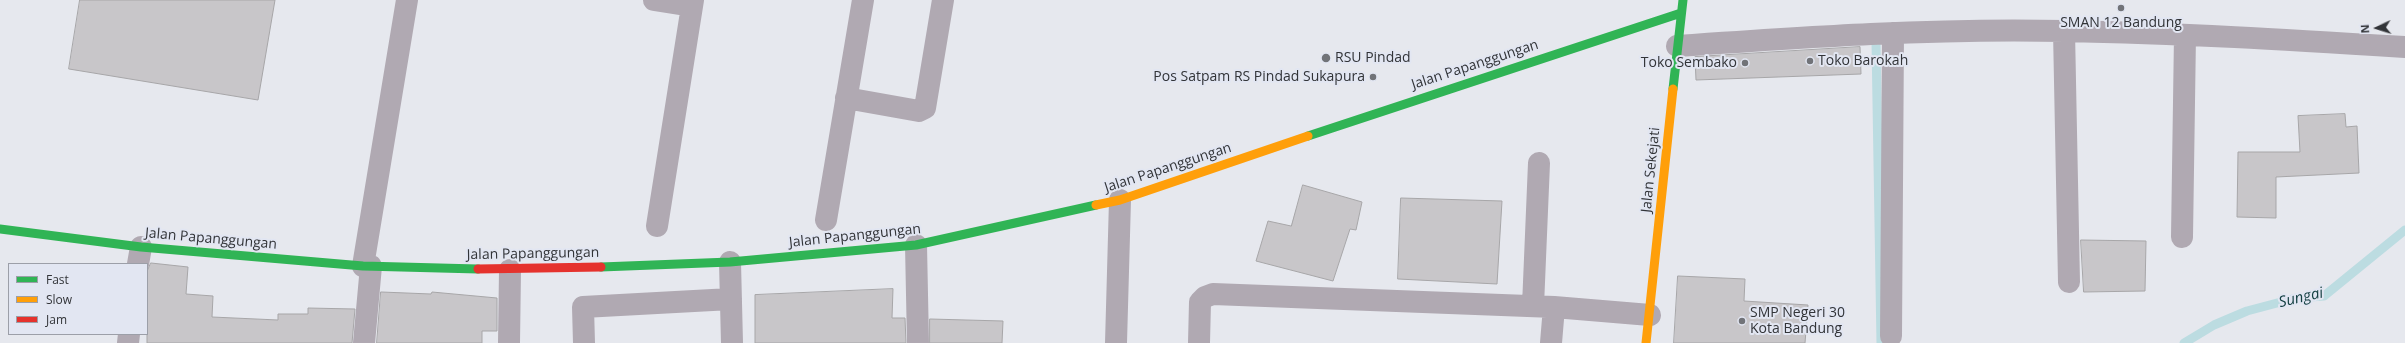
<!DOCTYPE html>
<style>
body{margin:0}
#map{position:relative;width:2405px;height:343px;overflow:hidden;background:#e6e8ee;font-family:"Open Sans",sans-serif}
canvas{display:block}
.legend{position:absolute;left:8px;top:263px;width:140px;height:72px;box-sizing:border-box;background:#e2e6f2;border:1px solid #9c9fa8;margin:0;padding:5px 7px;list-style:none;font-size:12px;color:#323438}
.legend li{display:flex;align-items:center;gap:8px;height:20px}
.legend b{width:20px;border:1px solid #9c9fa8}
.north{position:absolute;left:2357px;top:8px;width:40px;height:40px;-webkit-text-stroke:3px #e2e6f2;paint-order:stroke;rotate:266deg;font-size:11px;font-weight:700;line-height:16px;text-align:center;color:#323438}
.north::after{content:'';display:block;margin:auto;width:14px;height:18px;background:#323438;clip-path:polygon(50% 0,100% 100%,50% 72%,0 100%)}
</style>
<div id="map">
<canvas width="2405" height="343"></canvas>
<ul class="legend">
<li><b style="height:5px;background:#30b455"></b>Fast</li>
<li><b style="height:5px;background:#ff9f0a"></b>Slow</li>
<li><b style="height:5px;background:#e5322d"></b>Jam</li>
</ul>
<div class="north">N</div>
</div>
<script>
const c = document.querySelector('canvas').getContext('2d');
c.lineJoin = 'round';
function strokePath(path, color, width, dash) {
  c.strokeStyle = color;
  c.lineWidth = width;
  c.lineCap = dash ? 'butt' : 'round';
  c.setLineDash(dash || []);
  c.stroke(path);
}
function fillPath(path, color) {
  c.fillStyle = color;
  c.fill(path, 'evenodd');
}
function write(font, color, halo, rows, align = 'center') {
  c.font = font + ' "Open Sans",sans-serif';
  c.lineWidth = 4;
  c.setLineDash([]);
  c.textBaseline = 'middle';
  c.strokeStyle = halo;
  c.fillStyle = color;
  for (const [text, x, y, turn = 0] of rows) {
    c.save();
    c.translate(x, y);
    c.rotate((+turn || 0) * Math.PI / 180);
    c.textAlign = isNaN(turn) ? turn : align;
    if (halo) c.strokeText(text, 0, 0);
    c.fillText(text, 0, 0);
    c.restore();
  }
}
strokePath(new Path2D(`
 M 1876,42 L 1881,343
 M 2184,343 L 2214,325 L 2247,311 L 2296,298 L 2324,296 L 2405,230`), '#bcdce1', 9);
const building = new Path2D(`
 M 80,0 L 275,0 L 258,100 L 69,69 Z
 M 1860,47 L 1861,74 L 1696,80 L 1695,57 Z
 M 2345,114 L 2346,127 L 2357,126 L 2359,173 L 2276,177 L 2276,218 L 2237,217 L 2238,152 L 2300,152 L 2298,116 Z
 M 1303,185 L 1362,202 L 1356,230 L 1350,229 L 1333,281 L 1256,261 L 1268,221 L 1291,226 Z
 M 1401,198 L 1502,201 L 1497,284 L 1398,279 Z
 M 2081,240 L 2146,241 L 2145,291 L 2084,292 Z
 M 151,263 L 188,267 L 186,294 L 213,296 L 212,317 L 278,320 L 278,314 L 308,314 L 308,308 L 355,309 L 352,343 L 147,343 L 147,272 Z
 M 1678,276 L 1745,279 L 1744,301 L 1808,305 L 1805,343 L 1674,343 Z
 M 893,289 L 892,318 L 905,318 L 906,343 L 755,343 L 755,295 Z
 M 381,292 L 431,294 L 432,292 L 497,298 L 497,331 L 482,331 L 482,343 L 377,343 Z
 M 930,319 L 1003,321 L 1002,343 L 930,343 Z`);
fillPath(building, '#c8c6c9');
strokePath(building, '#a7a6a8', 1);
strokePath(new Path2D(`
 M 654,0 L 692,6
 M 2064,31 L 2069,282
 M 1677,46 C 1806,37 1936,28 2065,31 C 2178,33 2292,40 2405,47
 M 846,98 L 919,111 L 925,108 L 943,0
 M 826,220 L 863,0
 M 657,226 L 693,0
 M 2182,237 L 2185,35
 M 916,245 L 918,343
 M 730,262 L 732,343
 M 138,264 L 141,247
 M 363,266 L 407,0
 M 1533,306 L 1539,163
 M 1554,307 L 1650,315
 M 1891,336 L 1893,33
 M 128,343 L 129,334
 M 364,343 L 371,266
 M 509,343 L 510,270
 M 584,343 L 583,307 L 731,299
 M 1116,343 L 1120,200
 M 1199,343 L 1200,302 L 1205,297 L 1213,294 L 1554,307 L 1551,343`), '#b0a9b2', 22);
strokePath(new Path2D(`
 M 1673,89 L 1683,0
 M 1308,136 L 1681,13
 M 0,229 L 141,247 L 363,266 L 478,269
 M 601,267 L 730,262 L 916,245 L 1096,205`), '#30b455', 9);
strokePath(new Path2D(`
 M 1096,205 L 1120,200 L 1308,136
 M 1646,343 L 1673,89`), '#ff9f0a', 9);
strokePath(new Path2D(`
 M 478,269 L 601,267`), '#e5322d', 9);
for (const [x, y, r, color] of [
 [2121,8,4,"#717378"],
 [1326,58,5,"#717378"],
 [1810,61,4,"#717378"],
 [1745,63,4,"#717378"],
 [1373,77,4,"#717378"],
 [1742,321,4,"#717378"]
]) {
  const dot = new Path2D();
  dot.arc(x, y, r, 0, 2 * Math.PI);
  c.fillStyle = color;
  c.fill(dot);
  strokePath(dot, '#e2e6f2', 1.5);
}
write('14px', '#323438', '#e2e6f2', [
 ["SMAN 12 Bandung",2121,23,"center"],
 ["RSU Pindad",1335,58],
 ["Toko Barokah",1818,61],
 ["Toko Sembako",1737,63,"right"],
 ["Pos Satpam RS Pindad Sukapura",1365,77,"right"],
 ["SMP Negeri 30",1750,313],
 ["Kota Bandung",1750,329]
], 'left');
write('14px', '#323438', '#e2e6f2', [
 ["Jalan Papanggungan",1475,65,-18],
 ["Jalan Papanggungan",1168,168,-18],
 ["Jalan Sekejati",1651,170,-84],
 ["Jalan Papanggungan",855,236,-6],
 ["Jalan Papanggungan",211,239,5],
 ["Jalan Papanggungan",533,254,-1]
]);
write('italic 15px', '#154043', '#e2e6f2', [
 ["Sungai",2301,298,-13]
]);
</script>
